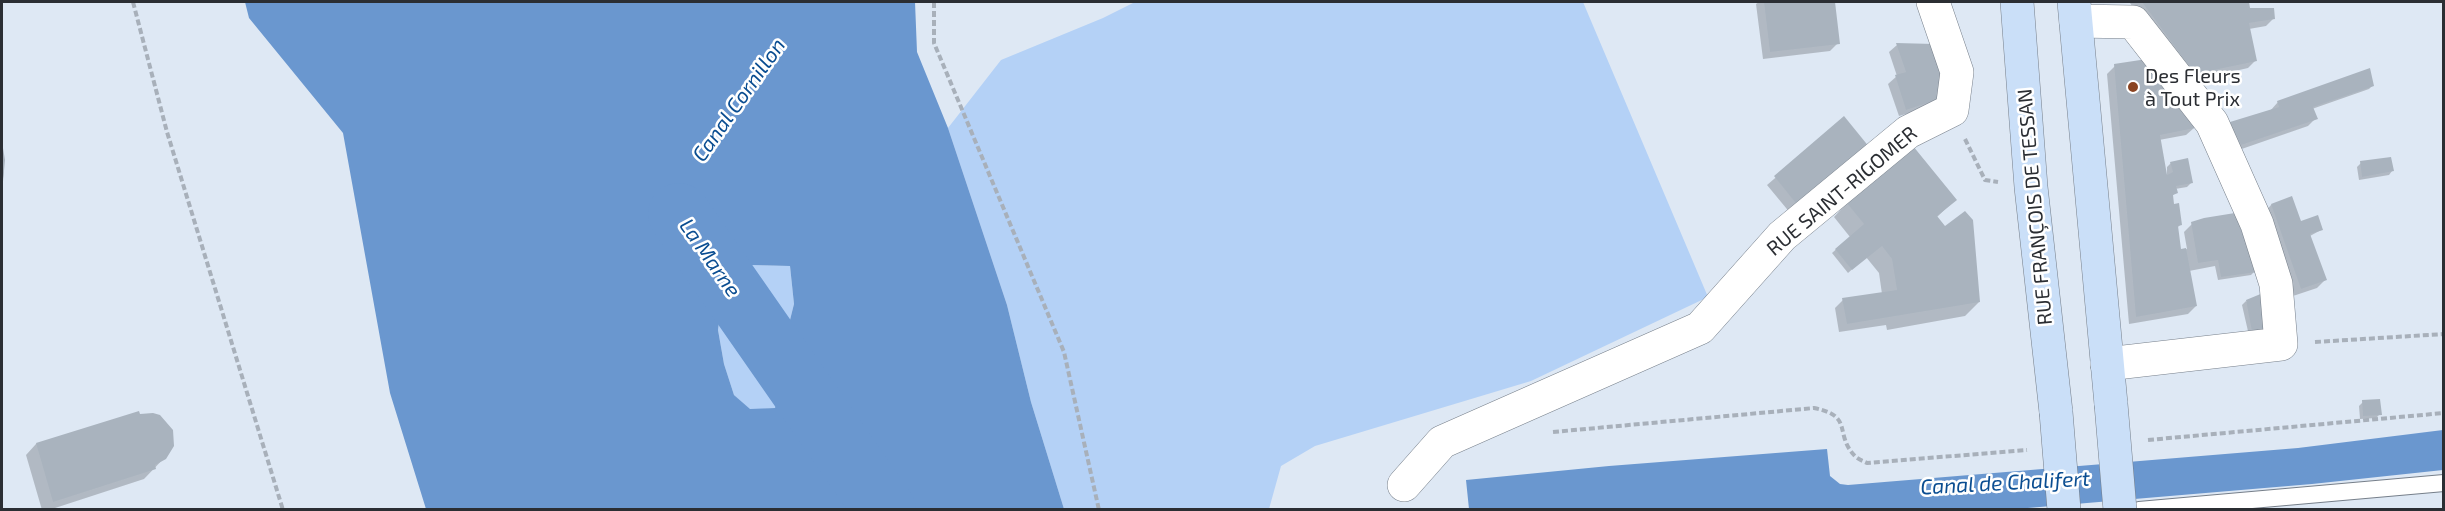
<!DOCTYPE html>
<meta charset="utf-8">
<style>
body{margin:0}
#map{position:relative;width:2445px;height:511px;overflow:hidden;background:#dee8f4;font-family:"Exo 2",sans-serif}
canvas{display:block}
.frame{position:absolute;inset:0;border:3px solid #2b2e33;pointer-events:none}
</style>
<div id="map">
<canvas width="2445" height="511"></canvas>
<div class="frame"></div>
</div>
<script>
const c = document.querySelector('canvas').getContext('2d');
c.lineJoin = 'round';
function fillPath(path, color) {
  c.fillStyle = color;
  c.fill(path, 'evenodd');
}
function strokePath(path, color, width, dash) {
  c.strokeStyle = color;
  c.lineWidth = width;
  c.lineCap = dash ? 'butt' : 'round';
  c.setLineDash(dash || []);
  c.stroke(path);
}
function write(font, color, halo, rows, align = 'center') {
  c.font = font + ' "Exo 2",sans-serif';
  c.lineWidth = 5;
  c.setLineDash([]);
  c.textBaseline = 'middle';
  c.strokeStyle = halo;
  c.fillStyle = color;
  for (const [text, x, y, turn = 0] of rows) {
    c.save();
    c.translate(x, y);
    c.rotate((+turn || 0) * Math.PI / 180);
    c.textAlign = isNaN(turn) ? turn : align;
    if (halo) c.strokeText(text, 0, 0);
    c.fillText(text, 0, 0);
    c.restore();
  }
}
fillPath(new Path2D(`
 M 1135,2 L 1583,2 L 1708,297 L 1531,381 L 1315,446 L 1281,466 L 1269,509 L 1064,509 L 1031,402 L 1007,305 L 948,128 L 1001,60 L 1103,18 Z
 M 751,265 L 790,266 L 794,304 L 785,340 L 786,383 L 776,408 L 750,410 L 734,395 L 724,364 L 718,330 L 722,299 L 730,273 Z`), '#b4d1f6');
fillPath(new Path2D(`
 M 245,2 L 915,2 L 917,52 L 948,128 L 1007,305 L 1031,402 L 1064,509 L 426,509 L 390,393 L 343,133 L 249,18 ZM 751,265 L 790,266 L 794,304 L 785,340 L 786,383 L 775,408 L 750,409 L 734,395 L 724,364 L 718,330 L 722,299 L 730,273 Z
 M 2443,430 L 2443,470 L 2312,484 L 2016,509 L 1469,509 L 1466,480 L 1609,466 L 1827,449 L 1830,476 L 1840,484 L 1848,485 L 2298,448 Z`), '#6a97cf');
fillPath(new Path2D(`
 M 1759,2 L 1833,2 L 1838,43 L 1830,51 L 1763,59 L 1756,4 Z
 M 2127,2 L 2248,2 L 2248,10 L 2274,18 L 2266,26 L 2249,29 L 2256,60 L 2248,68 L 2187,82 L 2130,3 Z
 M 1897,45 L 1937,105 L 1899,116 L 1888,84 L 1897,76 L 1889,52 Z
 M 2115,66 L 2194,128 L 2186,135 L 2159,140 L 2167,178 L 2167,167 L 2171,163 L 2191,183 L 2187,187 L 2175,189 L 2176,192 L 2171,197 L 2181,224 L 2177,228 L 2176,251 L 2187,249 L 2184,232 L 2192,224 L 2255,271 L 2251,275 L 2218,280 L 2215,266 L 2189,271 L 2196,306 L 2188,314 L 2129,324 L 2107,74 Z
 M 2373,85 L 2369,89 L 2312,109 L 2316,118 L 2308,126 L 2233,152 L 2223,131 L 2231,123 L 2270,111 L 2278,102 Z
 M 1844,119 L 1791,214 L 1767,185 Z
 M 2,145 L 4,172 L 2,185 Z
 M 2361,163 L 2392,171 L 2389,175 L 2359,180 L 2357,167 Z
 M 2291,198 L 2300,224 L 2321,230 L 2310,236 L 2325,280 L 2317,288 L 2293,296 L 2264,213 L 2271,205 Z
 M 1955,200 L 1937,217 L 1979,302 L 1965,316 L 1887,330 L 1886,325 L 1839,332 L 1835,308 L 1843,300 L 1882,294 L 1879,273 L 1866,257 L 1848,273 L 1832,253 L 1850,237 L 1834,217 L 1847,203 Z
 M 2246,301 L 2270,330 L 2250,340 L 2242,305 Z
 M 2363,402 L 2380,414 L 2376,418 L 2360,419 L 2359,406 Z
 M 124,417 L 169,453 L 144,479 L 49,510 L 42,510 L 26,455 L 36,444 Z`), '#0003');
strokePath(new Path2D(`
 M 679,214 L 885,510`), '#6a97cf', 62);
fillPath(new Path2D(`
 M 1764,2 L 1835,2 L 1840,44 L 1770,52 Z
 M 2142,2 L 2249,2 L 2250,8 L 2274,8 L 2275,19 L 2249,23 L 2257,61 L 2195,74 Z
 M 1896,43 L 1934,44 L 1946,97 L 1906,110 L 1895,75 L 1906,72 Z
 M 2147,59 L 2195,128 L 2160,135 L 2167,175 L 2173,172 L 2170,162 L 2188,158 L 2193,183 L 2176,186 L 2178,193 L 2173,195 L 2174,204 L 2179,203 L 2182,225 L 2178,226 L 2181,249 L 2186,248 L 2197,306 L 2136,317 L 2114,64 Z
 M 2370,68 L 2374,86 L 2313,107 L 2318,119 L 2241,145 L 2230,122 L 2279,107 L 2277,101 Z
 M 1844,116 L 1870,148 L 1799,207 L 1774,176 Z
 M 2,142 L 5,160 L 2,192 Z
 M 1913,146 L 1957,200 L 1937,216 L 1945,226 L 1965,211 L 1973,220 L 1980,302 L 1847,324 L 1842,298 L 1897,290 L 1892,259 L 1882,246 L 1852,270 L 1835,249 L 1864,224 L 1846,202 Z
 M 2391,157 L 2394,171 L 2362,177 L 2360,161 Z
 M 2292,196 L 2301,221 L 2318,215 L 2323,230 L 2310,234 L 2327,280 L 2301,289 L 2271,204 Z
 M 2235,213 L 2257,272 L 2221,277 L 2218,260 L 2198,263 L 2191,222 L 2204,218 Z
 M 2263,293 L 2267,336 L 2253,337 L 2246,300 Z
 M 2380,399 L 2382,415 L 2363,416 L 2362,400 Z
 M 139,411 L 140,414 L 153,413 L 160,415 L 173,430 L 174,446 L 166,459 L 155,465 L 156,469 L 53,502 L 36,443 Z`), '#a9b3be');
const lane = new Path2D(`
 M 2139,510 L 2444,483`);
const street = new Path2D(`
 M 2076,21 L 2133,22 L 2212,123 L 2257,224 L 2276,284 L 2281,344 L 2107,364
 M 1404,485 L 1442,442 L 1700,328 L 1782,236 L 1908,132 L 1952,110 L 1957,72 L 1933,2`);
const secondary = new Path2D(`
 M 2017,2 L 2031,187 L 2056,412
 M 2074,2 L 2111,404`);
strokePath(lane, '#767f8a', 18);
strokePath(street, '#767f8a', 34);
strokePath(secondary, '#767f8a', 34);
strokePath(new Path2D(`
 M 133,2 L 167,132 L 283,510
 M 934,2 L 934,43 L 1064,352 L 1099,510
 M 1965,139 L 1985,180 L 1998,182
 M 2315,342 L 2444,334
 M 1553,432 L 1814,408 C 1854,416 1834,433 1854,455 C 1857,459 1863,461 1867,463 L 2027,450
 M 2148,440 L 2444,413`), '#a8b0ba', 4, [6, 3]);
strokePath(lane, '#fff', 16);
strokePath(street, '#fff', 33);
strokePath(secondary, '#cadff8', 33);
const secondaryBridge = new Path2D(`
 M 2111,404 L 2120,510
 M 2056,412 L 2064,510`);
strokePath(secondaryBridge, '#767f8a', 34, []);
strokePath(secondaryBridge, '#cadff8', 33);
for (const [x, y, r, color] of [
 [2133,87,6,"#8a4321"]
]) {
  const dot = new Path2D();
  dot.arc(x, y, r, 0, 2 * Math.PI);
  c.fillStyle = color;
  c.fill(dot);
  strokePath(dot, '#fff', 2);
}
write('20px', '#2b2e33', '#fff', [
 ["Des Fleurs",2145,76],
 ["à Tout Prix",2145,99]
], 'left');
write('20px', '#2b2e33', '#fff', [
 ["RUE SAINT-RIGOMER",1842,191,-40],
 ["RUE FRANÇOIS DE TESSAN",2035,207,-95]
]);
write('italic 21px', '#0a4d91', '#fff', [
 ["Canal Cornillon",739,100,-55],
 ["La Marne",710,258,55],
 ["Canal de Chalifert",2005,483,-3]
]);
</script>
